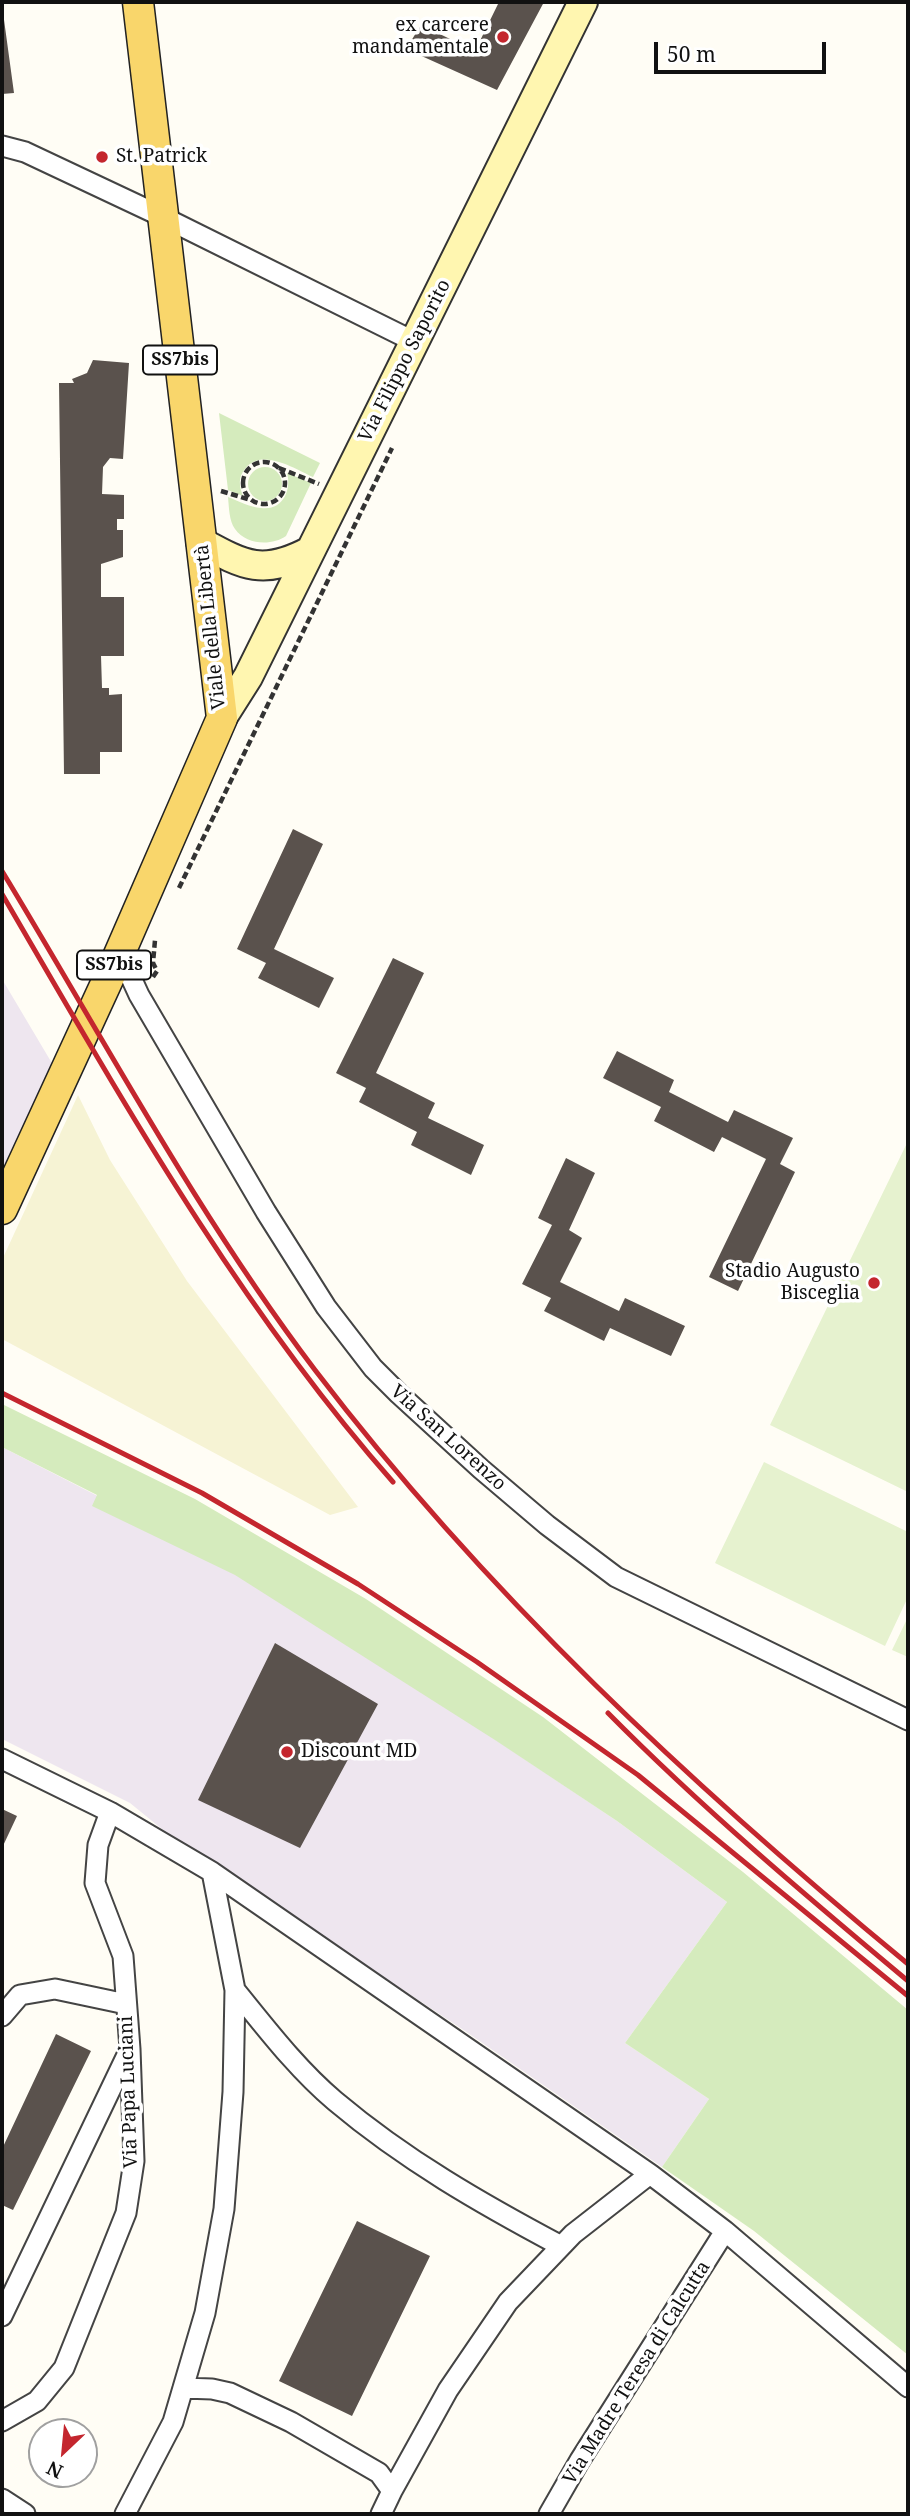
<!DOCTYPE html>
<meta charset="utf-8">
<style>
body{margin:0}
#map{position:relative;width:910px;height:2516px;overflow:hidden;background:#fffdf5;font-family:"Noto Serif",serif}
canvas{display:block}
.frame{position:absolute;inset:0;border:4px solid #111;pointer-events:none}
.north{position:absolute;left:28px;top:2418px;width:70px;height:70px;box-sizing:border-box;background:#fff;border:2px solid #a0a0a0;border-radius:50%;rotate:206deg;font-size:19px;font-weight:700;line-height:28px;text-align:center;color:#111}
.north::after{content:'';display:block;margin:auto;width:24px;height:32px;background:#c4262e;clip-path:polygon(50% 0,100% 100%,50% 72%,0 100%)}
.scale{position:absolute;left:654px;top:42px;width:172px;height:32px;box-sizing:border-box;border:4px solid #111;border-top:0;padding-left:9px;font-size:21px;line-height:24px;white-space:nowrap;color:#111;-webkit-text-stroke:5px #fff;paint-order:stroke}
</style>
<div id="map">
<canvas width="910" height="2516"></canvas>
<div class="frame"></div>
<div class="north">N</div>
<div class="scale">50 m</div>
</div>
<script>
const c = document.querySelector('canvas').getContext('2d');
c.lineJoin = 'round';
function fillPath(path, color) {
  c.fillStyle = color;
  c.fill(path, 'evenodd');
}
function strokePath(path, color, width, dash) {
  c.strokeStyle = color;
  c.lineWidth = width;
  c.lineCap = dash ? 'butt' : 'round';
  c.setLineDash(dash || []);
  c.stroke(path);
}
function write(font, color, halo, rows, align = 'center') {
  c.font = font + ' "Noto Serif",serif';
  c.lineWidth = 7;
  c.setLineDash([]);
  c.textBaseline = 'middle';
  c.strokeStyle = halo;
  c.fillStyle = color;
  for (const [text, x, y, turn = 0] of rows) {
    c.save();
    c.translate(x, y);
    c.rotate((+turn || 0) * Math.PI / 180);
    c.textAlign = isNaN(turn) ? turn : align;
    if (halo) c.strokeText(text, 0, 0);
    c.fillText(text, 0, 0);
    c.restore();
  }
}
fillPath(new Path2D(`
 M 2,979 L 56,1070 L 2,1189 Z
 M 2,1447 L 242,1570 L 617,1821 L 727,1902 L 625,2043 L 709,2099 L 662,2167 L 465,2031 L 168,1834 L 130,1803 L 2,1739 Z`), '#eee6ef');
fillPath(new Path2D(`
 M 78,1095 L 110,1160 L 187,1281 L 358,1507 L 330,1515 L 2,1339 L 2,1260 Z`), '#f6f3d4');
fillPath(new Path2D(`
 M 219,413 L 320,463 L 313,477 C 295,469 261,447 245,469 C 238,477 239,486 243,496 L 228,490 Z
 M248 484a17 17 0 1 1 34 0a17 17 0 1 1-34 0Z
 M 287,473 L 311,483 L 286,536 C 272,546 246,545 235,529 C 229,521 229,507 228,497 C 238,501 250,507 261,508 C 282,511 292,491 287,473 Z
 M 2,1404 L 195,1499 L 366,1599 L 543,1717 L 743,1872 L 908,2010 L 908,2355 L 754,2231 L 662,2167 L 709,2099 L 625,2043 L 727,1902 L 617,1821 L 495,1740 L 235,1575 L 92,1506 L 97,1495 L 2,1447 Z`), '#d5ebbd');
fillPath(new Path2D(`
 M 908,1141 L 908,1492 L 770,1425 Z
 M 764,1462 L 908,1532 L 908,1597 L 885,1646 L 715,1563 Z
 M 908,1617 L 908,1657 L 892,1650 Z`), '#e6f2cf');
fillPath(new Path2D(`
 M 499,2 L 544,2 L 497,90 L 406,49 L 421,25 L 475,51 Z
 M 2,5 L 14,93 L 2,94 Z
 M 93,360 L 129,363 L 123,459 L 110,458 L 103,467 L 102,494 L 124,495 L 124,519 L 117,519 L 117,530 L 123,530 L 123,557 L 101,564 L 101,597 L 124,597 L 124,656 L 101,656 L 102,688 L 109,688 L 109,695 L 122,694 L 122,752 L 100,752 L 100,774 L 64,774 L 59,383 L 74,383 L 72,379 L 87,373 Z
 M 293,829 L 323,844 L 274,949 L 334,978 L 319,1008 L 258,978 L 266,963 L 237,949 Z
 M 393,958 L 424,973 L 376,1073 L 435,1103 L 428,1118 L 484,1145 L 471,1175 L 411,1145 L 417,1132 L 359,1102 L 366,1088 L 336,1073 Z
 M 617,1051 L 674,1080 L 669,1092 L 728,1122 L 734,1110 L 793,1138 L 780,1164 L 795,1172 L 738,1291 L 709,1277 L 766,1159 L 722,1137 L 714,1152 L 654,1121 L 661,1107 L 603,1078 Z
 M 566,1158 L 595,1173 L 569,1230 L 582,1238 L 560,1282 L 619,1311 L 625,1298 L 685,1326 L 671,1356 L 610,1328 L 604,1341 L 544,1311 L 551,1298 L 522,1284 L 552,1225 L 538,1218 Z
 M 275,1643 L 378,1704 L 300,1848 L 198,1800 Z
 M 2,1809 L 17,1816 L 2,1848 Z
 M 56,2034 L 91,2051 L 13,2210 L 2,2205 L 2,2149 Z
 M 357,2221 L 430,2256 L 352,2416 L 279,2381 Z`), '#5a524d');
const street = new Path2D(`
 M 2,146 L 25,152 L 163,217 L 415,342
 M 115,964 L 128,971 L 139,995 L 266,1212 L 326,1307 L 373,1368 L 399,1394 L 481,1469 L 547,1525 L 616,1577 L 908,1720
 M 2,1759 L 110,1812 L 212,1872 L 650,2174 L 725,2231 L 908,2387
 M 235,1990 C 266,2028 297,2069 335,2101 C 405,2160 482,2204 561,2246
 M 2,2016 L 20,1995 L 55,1989 L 126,2004
 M 2,2316 L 128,2053
 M 183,2388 L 212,2389 L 230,2393 L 291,2422 L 379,2473 L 392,2491
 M 2,2421 L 37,2401 L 64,2368 L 126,2213 L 134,2161 L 130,2049 L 123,1956 L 95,1883 L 98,1845 L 110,1812
 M 2,2499 L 25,2514
 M 125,2514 L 173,2422 L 205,2313 L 224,2209 L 233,2092 L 235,1990 L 212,1872
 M 381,2514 L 392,2491 L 448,2390 L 508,2302 L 573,2234 L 650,2174
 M 549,2514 L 580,2460 L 725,2231`);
const secondary = new Path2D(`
 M 201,542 C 245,566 263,576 310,551
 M 222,718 L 248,677 L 583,2`);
const primary = new Path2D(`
 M 2,1209 L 115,964 L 222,718 L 138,2`);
strokePath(street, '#444', 23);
strokePath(secondary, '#333', 32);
strokePath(primary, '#222', 33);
strokePath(new Path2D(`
 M243 483a21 21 0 1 1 42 0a21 21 0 1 1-42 0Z
 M 279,468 L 319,484
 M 221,491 L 251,500
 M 179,888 L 392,448
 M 153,977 L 157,971 L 153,963 L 155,940`), '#333', 4.5, [7, 3.5]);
strokePath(street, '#fff', 19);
strokePath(secondary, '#fff6b0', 28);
strokePath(primary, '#f9d66b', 30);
strokePath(new Path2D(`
 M 2,871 C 104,1039 196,1213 315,1370 C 486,1594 692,1786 908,1964
 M 2,894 C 121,1098 237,1305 393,1482
 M 2,1393 L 202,1493 L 358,1584 L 477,1662 L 638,1775 L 908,1996
 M 608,1713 C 702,1808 805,1895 908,1981`), '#c4262e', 5);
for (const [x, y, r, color] of [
 [503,37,7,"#c4262e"],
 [102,157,7,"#c4262e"],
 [874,1283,7,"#c4262e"],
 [287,1752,7,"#c4262e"]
]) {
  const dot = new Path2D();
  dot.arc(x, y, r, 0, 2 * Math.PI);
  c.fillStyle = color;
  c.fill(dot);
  strokePath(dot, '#fff', 2.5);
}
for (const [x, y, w] of [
 [180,360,74],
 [114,965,74]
]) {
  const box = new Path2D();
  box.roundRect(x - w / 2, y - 14.5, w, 29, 5);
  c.fillStyle = '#fff';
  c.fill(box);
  strokePath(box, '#111', 2);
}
write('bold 18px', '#111', null, [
 ["SS7bis",180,360],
 ["SS7bis",114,965]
]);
write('19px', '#111', '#fff', [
 ["ex carcere",489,26],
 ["mandamentale",489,48],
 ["St. Patrick",116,157,"left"],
 ["Stadio Augusto",860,1272],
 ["Bisceglia",860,1294],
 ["Discount MD",301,1752,"left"]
], 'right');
write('19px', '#111', '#fff', [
 ["Via Filippo Saporito",405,361,-63],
 ["Viale della Libertà",211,627,-96],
 ["Via San Lorenzo",448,1438,42],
 ["Via Papa Luciani",129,2092,-92],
 ["Via Madre Teresa di Calcutta",637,2373,-58]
]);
</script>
